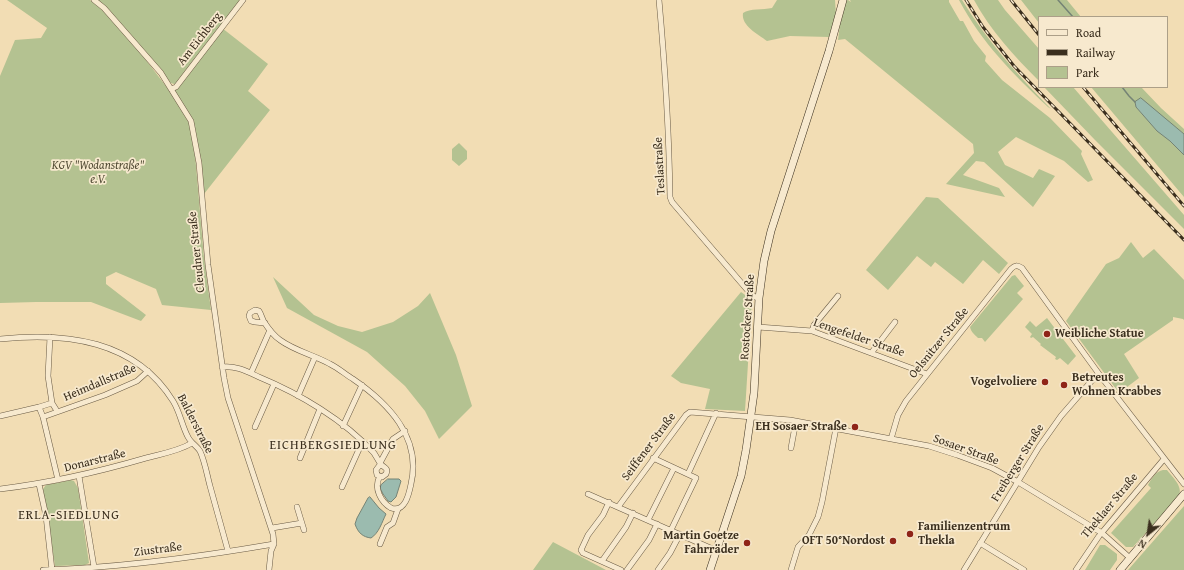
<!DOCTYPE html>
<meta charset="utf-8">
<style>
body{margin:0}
#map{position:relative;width:1184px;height:570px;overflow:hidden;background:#f2ddb4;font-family:"Gentium Book Plus",serif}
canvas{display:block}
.legend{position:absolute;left:1038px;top:16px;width:130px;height:72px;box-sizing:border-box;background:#f7e9ce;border:1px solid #ac9f88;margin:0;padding:5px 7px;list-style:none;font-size:12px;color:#3b2f1e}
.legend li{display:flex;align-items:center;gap:8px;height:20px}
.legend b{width:20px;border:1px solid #ac9f88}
.north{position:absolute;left:1128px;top:514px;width:40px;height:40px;-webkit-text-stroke:3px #f7e9ce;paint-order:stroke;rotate:210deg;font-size:11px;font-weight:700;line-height:16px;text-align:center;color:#3b2f1e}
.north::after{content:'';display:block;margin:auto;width:14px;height:18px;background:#3b2f1e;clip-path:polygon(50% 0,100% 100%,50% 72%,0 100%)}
</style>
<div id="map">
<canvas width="1184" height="570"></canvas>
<ul class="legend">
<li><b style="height:5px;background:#f7e9ce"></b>Road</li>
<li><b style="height:5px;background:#3b2f1e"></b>Railway</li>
<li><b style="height:11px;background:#b4c291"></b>Park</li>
</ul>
<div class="north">N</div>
</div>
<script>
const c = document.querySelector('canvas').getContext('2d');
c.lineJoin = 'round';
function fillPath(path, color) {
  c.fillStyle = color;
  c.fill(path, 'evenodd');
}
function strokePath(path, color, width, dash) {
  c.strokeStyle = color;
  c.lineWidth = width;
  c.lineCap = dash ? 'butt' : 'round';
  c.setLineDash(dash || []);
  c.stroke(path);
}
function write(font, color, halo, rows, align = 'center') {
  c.font = font + ' "Gentium Book Plus",serif';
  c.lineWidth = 3.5;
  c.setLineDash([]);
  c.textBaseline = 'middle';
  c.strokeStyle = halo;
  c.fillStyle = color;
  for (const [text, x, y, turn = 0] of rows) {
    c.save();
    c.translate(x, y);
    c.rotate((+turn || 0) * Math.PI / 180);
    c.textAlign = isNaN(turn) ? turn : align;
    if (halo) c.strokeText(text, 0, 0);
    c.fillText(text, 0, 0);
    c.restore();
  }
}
fillPath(new Path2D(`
 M 7,0 L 90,0 L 102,9 L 136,47 L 172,94 L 189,123 L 195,154 L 204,258 L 211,310 L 162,305 L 156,289 L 116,272 L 106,277 L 106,284 L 146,315 L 141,321 L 91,302 L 36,302 L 0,303 L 0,76 L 15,40 L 41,38 L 47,28 Z
 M 98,0 L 241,0 L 176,84 L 174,84 L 171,83 L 120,23 Z
 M 777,0 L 835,0 L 836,15 L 829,37 L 790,36 L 767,41 C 758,34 741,26 743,13 C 750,8 763,10 772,8 Z
 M 843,0 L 848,0 L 851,2 L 850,0 L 949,0 L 949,2 L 960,21 L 963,21 L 974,41 L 986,56 L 985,61 L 1002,80 L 1050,118 L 1082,151 L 1081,154 L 1093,180 L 1088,182 L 1064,161 L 1016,137 L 998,152 L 1005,165 L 1033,178 L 1039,169 L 1055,176 L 1033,207 L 984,162 L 976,161 L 963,175 L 999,188 L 1005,197 L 946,184 L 974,153 L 973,144 L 845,39 L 838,40 Z
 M 959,0 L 962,0 C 987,41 1018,75 1051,109 L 1048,107 C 1014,75 981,42 959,0 Z
 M 974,0 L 998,0 L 1005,10 L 1039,49 L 1039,81 C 1015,57 990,30 974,0 Z
 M 1021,0 L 1067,0 L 1081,17 L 1039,17 L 1039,23 Z
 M 222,28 L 268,64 L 248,91 L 270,110 L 204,194 L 191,122 L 173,89 Z
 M 1044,87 L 1073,87 L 1184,215 L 1184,229 L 1095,140 Z
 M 1091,87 L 1141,87 L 1161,108 L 1184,129 L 1184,134 L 1169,122 L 1136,107 L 1184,155 L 1184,197 Z
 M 459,143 L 467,151 L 467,159 L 459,166 L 452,160 L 452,149 Z
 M 926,197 L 938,198 L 1008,263 L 999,274 L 983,260 L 963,284 L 935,262 L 931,267 L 917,256 L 888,290 L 866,270 Z
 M 1131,242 L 1143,258 L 1154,249 L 1184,280 L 1184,320 L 1183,319 L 1173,317 L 1173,320 L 1124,354 L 1139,378 L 1119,393 L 1066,321 L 1106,264 L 1119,258 Z
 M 1015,275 L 1024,286 L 1017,293 L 1023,299 L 985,342 L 982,338 L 978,338 C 975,335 971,332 970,327 L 1012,276 Z
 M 273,277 L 314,315 L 338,326 L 362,332 L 393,322 L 418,306 L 430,293 L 456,355 L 472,406 L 439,439 L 425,411 L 405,386 L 367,352 L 287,308 Z
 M 741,292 L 752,300 L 745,411 L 705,409 L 710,389 L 681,383 L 671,376 Z
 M 1047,318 L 1076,356 L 1068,365 L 1060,358 L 1057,360 L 1055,359 L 1056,357 L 1040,345 L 1041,344 L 1033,337 L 1031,338 L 1030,337 L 1032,334 L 1025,327 L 1030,321 L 1036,327 Z
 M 1163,470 L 1167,470 C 1173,478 1183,486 1179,496 L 1133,547 L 1126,547 L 1111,533 L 1151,488 L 1148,485 C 1151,479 1156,471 1163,470 Z
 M 71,480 L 74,481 L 78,488 L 89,563 L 85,565 L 55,566 L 43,489 L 46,485 Z
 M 1184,506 L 1184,570 L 1128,570 Z
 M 553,542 L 606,570 L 533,570 Z
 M 1100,545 L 1105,545 L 1117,554 L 1117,560 L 1110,570 L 1085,570 Z`), '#b4c291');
const water = new Path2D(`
 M 1141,98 L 1184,134 L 1184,155 L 1170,141 L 1157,131 L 1136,107 L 1135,102 Z
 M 388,479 L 399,479 L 401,481 L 396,497 L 391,502 L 388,501 L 383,494 L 380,488 L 381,485 Z
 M 370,497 L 379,508 L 386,514 C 382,522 379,533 371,538 C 363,537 358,533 355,524 L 357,518 L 368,498 Z`);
fillPath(water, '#9bbbaf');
strokePath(water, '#758375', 1);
strokePath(new Path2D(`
 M 1058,0 L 1073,17
 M 1122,87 L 1129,96 L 1135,102`), '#758375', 1.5);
const street = new Path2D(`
 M 94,0 L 104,8 L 161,73 L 191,121 L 199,163 L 208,265 L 224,378 L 228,398 L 273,534 L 274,544 L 271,551 L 269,570
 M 659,0 C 665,66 669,131 670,197 L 672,202 L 750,293 L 755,297 L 759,298
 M 171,89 L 176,87 L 243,0
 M 265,323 L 255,322 L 251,321 L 249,316 L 250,313 L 255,310 L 259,311 C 261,314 262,318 264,322 C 268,328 274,336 280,340 C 295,351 314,355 330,364 C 338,368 345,374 353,379 C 388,403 422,437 411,484 C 409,494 405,513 391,508 C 381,502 373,488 380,476
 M 758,327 L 812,331 L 927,374
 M 812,331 L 814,325 L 838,296
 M 50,337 L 48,376 L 52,403
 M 0,339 C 66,332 135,340 173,401 C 180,412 182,426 188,437 C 191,443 197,446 200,451 C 205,462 207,475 210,486 C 216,508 222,529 228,551
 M 872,352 L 895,322
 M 222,367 C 235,365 248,372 259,377 C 300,394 344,420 374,453 C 376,456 378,460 380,463 C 383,468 389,467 386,474 L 382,477 L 380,476
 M 251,373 L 270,330
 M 298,396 L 315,357
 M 39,407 L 52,403 L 57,411
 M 0,416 L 39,407 L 43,417 L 105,395 L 137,381 L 148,371
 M 43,417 L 58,480
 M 343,426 L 362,385
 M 255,427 L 274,384
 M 891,439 L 898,415 L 906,401 L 1011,269 C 1015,265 1017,265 1022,268 L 1099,374 L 1184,484
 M 791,448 L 796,421
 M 300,458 L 320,409
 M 653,458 L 696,478 L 671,530
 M 380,463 L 393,439 L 405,431
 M 688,474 L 716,413
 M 79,476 L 94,567
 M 380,476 L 377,475 L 376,470 L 379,466 L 381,465
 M 39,484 L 46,516 L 52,570
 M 342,487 L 360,447 L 363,443
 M 0,489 C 50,483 98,472 146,458 C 161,454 179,451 192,443
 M 588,494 L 715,550
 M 609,502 L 603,515 L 588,535 L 581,550 L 583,553 L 621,570
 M 297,507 L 304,530
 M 618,507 L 686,415 L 690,412 L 790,420 L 929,446 L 957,455 L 992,468 L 1018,482 L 1102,533 L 1130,558
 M 648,520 L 674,468
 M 272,528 L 302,523
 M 980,543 L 1024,570
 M 380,544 L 387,527 L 393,523 L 398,509
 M 602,561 L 626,527 L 633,513
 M 43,570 C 120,568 198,557 274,544
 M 627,570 L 649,540 L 657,524
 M 658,570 L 670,553 L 680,534
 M 791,570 L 798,547 L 809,535 L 818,517 L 822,502 L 836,428
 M 964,570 L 1039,447 L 1061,416 L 1095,377 L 1099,374
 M 1076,570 L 1099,536 L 1164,459`);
const secondary = new Path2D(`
 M 710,570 L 741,476 L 746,450 L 754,393 L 759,298 L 764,261 L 771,231 L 829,51 L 843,0
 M 1120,570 L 1184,494`);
strokePath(street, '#695a44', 6);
strokePath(secondary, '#3b2f1e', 8);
strokePath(street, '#f7e9ce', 5);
strokePath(secondary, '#f7e9ce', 7);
const rail = new Path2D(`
 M 966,0 L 983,27 L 1014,66 L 1184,240
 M 1011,0 L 1039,35
 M 1083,87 L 1184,206`);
strokePath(rail, '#3b2f1e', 3);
strokePath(rail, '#f7e9ce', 1.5, [4.5]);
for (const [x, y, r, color] of [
 [1047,334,4,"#8f2418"],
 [1045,382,4,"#8f2418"],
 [1064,385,4,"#8f2418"],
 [855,427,4,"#8f2418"],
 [910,534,4,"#8f2418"],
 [893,541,4,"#8f2418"],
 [747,543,4,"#8f2418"]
]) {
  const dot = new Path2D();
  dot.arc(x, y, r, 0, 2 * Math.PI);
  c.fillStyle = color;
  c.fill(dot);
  strokePath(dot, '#f7e9ce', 1.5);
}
write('12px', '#3b2f1e', '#f7e9ce', [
 ["Am Eichberg",200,39,-52],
 ["Teslastraße",660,166,-93],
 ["Cleudner Straße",197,252,-96],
 ["Rostocker Straße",748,317,-86],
 ["Lengefelder Straße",859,338,19],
 ["Oelsnitzer Straße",939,343,-51],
 ["Heimdallstraße",100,383,-23],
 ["Balderstraße",195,424,63],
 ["Seiffener Straße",649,447,-53],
 ["Sosaer Straße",966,450,20],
 ["Donarstraße",95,461,-14],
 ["Freiberger Straße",1018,463,-58],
 ["Theklaer Straße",1110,506,-50],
 ["Ziustraße",158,550,-7]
]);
write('italic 12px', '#534c35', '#f7e9ce', [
 ["KGV \"Wodanstraße\"",98,166],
 ["e.V.",98,180]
]);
write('bold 12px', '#3b2f1e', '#f7e9ce', [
 ["Weibliche Statue",1055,334,"left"],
 ["Betreutes",1072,378,"left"],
 ["Wohnen Krabbes",1072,392,"left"],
 ["Vogelvoliere",1037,382],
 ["EH Sosaer Straße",847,427],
 ["Familienzentrum",918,527,"left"],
 ["Thekla",918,541,"left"],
 ["Martin Goetze",739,536],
 ["Fahrräder",739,550],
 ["OFT 50°Nordost",885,541]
], 'right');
c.letterSpacing = '1px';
write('13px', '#3b2f1e', '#f7e9ce', [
 ["EICHBERGSIEDLUNG",333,446],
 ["ERLA-SIEDLUNG",69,516]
]);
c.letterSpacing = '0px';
</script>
